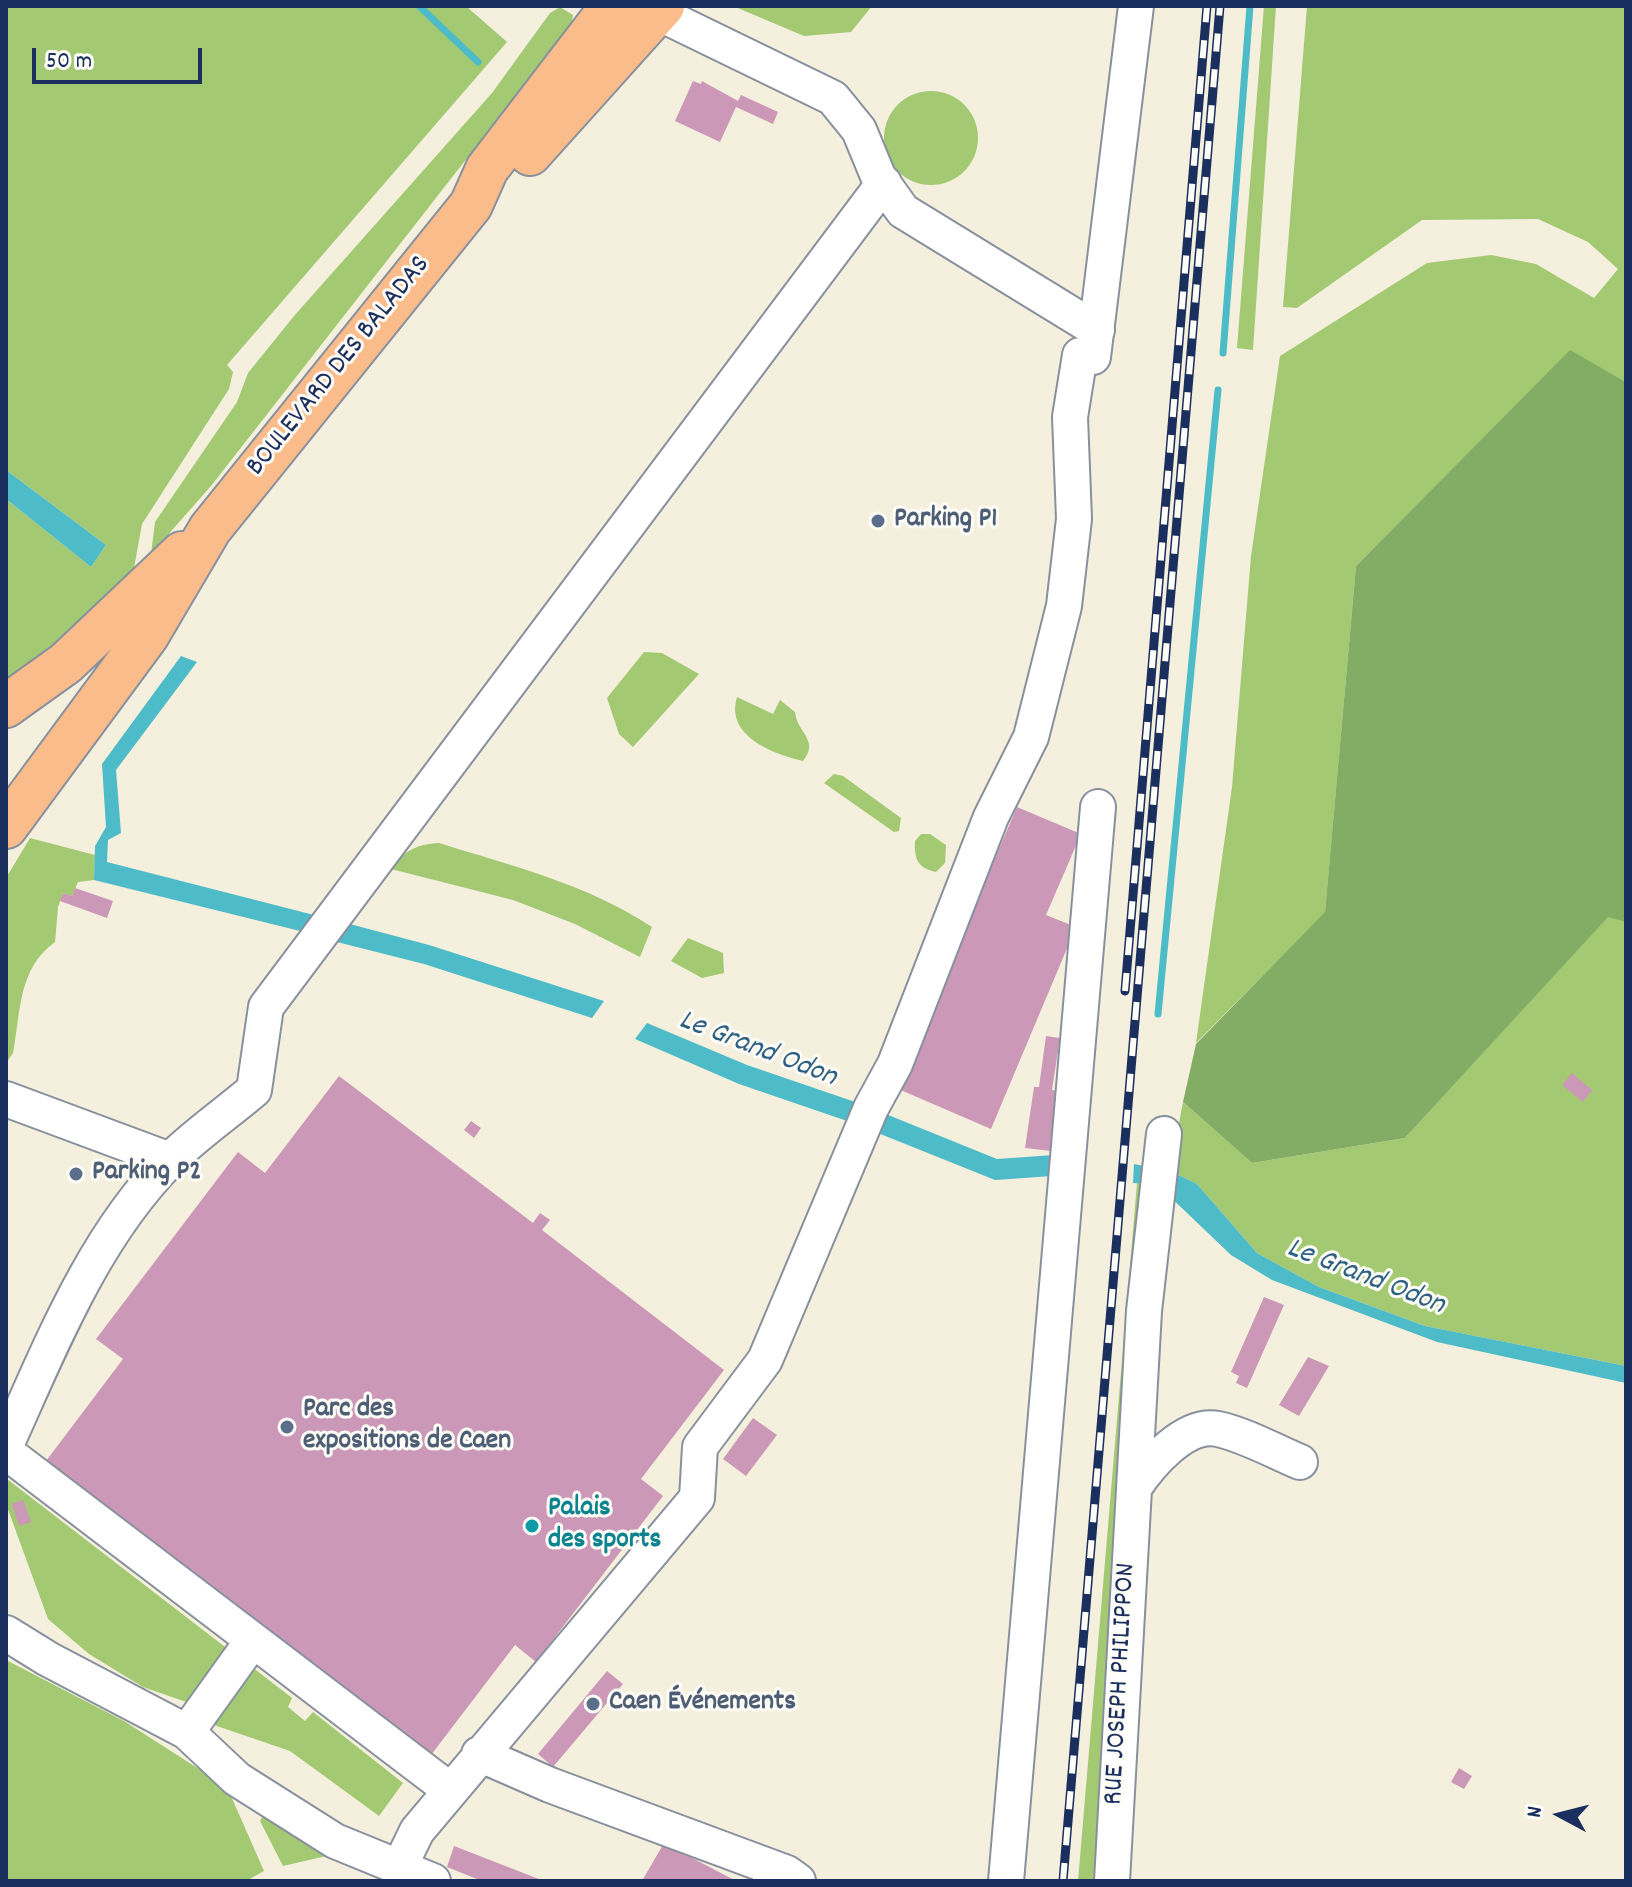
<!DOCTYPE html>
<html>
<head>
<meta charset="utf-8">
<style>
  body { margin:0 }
  #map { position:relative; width:1632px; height:1887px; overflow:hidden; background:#f4f0dd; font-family:Dekko,sans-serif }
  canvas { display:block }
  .frame { position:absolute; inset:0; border:8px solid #1b2f5e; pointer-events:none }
  .north { position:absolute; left:1520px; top:1775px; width:80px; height:80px; -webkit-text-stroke:6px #fdfcf7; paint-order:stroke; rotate:277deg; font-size:22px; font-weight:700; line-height:32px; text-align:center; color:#1b2f5e }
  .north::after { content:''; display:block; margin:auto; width:28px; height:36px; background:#1b2f5e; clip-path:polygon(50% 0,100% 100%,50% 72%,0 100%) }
  .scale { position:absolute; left:32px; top:48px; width:170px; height:36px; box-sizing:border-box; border:4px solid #1b2f5e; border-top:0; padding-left:10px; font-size:24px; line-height:28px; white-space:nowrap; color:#1b2f5e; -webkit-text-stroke:6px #fdfcf7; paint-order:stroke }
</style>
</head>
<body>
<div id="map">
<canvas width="1632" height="1887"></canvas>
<div class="frame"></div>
<div class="north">N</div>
<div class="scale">50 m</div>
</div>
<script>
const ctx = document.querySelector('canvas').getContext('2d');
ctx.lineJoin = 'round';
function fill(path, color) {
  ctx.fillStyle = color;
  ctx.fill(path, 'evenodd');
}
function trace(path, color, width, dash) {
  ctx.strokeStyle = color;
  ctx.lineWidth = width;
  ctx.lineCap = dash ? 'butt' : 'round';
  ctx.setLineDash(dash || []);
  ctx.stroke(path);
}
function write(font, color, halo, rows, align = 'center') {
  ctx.font = font + ' Dekko,sans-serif';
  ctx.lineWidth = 6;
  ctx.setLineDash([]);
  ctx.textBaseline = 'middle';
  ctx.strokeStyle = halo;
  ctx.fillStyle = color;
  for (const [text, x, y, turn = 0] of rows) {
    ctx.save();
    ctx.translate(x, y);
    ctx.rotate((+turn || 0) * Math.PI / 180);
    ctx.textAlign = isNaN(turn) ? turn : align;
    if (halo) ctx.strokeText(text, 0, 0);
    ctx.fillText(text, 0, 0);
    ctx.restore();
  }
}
const green = new Path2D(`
  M 6,6 L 466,6 L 507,42 L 227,365 L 233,372 L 229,389 L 142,524 L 134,568 L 129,578 L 78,628 L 6,685 L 6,499 L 91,567 L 106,545 L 6,470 Z
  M 733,6 L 872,6 L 851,32 L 804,36 Z
  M 1264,6 L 1276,6 L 1253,350 L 1237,348 Z
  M 1307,6 L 1626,6 L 1626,382 L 1570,351 L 1356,566 L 1325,913 L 1196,1043 L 1232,787 L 1251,556 L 1280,356 L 1427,263 L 1491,255 L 1536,264 L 1594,298 L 1618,269 L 1588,242 L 1538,219 L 1422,220 L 1297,308 L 1283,307 Z
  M 560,7 L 573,15 L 571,25 L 211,486 L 151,554 L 155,522 L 237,402 L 248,373 L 294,316 L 492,93 L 550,13 Z
  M884 138a47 47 0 1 1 94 0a47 47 0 1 1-94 0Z
  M 644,652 L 662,653 L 699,674 L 633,747 L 619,734 L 607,698 Z
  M 737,697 L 773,714 L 780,700 L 795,712 C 797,733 820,740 803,761 C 773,754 725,736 737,697 Z
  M 834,774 L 843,776 L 901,818 L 899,831 L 894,832 L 824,783 Z
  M 921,834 L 930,834 L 946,845 L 945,863 L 936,872 C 918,868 914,860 915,841 Z
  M 30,838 L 95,855 L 94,880 L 78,882 L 72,896 L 63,893 L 58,907 L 55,942 C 18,969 21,1010 13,1053 L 6,1063 L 6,878 Z
  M 439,843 C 512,866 587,884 652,927 L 640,957 L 575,924 L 513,900 L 391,869 C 403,851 417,844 439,843 Z
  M 1608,916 L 1626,922 L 1626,1366 L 1425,1326 L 1319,1287 L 1257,1253 L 1197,1184 L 1170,1171 L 1183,1102 L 1252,1163 L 1405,1138 Z
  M 688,938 L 723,953 L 724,973 L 702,978 L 671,961 Z
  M 1137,1183 L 1151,1184 L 1104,1881 L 1078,1881 Z
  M 7,1479 L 229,1650 L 195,1705 L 143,1687 L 89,1654 L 48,1619 L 6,1504 Z
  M 6,1660 L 124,1721 L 227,1787 L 264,1871 L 246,1881 L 6,1881 Z
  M 252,1667 L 292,1698 L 288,1707 L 305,1721 L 313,1712 L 403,1783 L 379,1816 L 290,1751 L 211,1724 Z
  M 264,1814 L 335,1854 L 283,1866 L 260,1821 Z`);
const forest = new Path2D(`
  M 1570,350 L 1626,382 L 1626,922 L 1608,917 L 1405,1138 L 1252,1163 L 1183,1102 L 1196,1044 L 1325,912 L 1356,566 Z`);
const water = new Path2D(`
  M 6,470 L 106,545 L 91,567 L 6,499 Z
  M 181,656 L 197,662 L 116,770 L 121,833 L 108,840 L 107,862 L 314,915 L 300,931 L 94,880 L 95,846 L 106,827 L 102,764 Z
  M 346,923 L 429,945 L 604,1001 L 592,1018 L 424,964 L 333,941 Z
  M 647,1023 L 747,1065 L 861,1104 L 997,1159 L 1054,1155 L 1052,1176 L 995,1180 L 853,1123 L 739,1084 L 635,1039 Z
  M 1134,1164 L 1170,1171 L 1197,1184 L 1257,1253 L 1319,1287 L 1425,1326 L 1626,1366 L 1626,1383 L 1437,1342 L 1272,1280 L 1231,1255 L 1163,1190 L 1151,1184 L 1133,1183 Z`);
const stream = new Path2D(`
  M 419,6 L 478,62
  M 1223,353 L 1250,6
  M 1158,1014 L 1218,390`);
const building = new Path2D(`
  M 693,81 L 701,84 L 702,81 L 738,101 L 741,95 L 778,112 L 773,124 L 736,107 L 720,142 L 675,121 Z
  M 1017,807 L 1081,834 L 1046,915 L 1076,927 L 991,1129 L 896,1088 Z
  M 75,888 L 113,901 L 107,918 L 60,901 L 63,893 L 72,896 Z
  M 1046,1036 L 1060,1038 L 1052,1090 L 1059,1091 L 1051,1151 L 1025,1148 L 1034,1087 L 1039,1087 Z
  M 1572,1073 L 1592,1090 L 1583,1102 L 1562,1085 Z
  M 339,1076 L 533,1223 L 540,1213 L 550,1220 L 542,1230 L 724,1370 L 641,1479 L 663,1496 L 536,1662 L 515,1645 L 431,1755 L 46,1461 L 123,1359 L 96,1339 L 238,1152 L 265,1173 Z
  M 471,1121 L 481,1128 L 474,1138 L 464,1130 Z
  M 1264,1297 L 1284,1305 L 1247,1388 L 1236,1383 L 1239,1376 L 1231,1372 Z
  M 1308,1357 L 1329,1366 L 1299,1416 L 1279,1405 Z
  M 753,1418 L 777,1435 L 746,1476 L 723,1459 Z
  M 23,1500 L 31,1522 L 19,1526 L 12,1504 Z
  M 607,1671 L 623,1684 L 553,1767 L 538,1754 Z
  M 1459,1768 L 1472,1776 L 1464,1789 L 1451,1782 Z
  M 664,1843 L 736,1881 L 642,1881 Z
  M 454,1846 L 544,1881 L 482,1881 L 447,1867 Z`);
const minor = new Path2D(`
  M 658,13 L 833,98 L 859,130 L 878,176 L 903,211 L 1097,330
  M 6,1099 L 170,1160
  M 6,1445 C 51,1346 92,1239 170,1160 C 195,1135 227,1113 254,1090 L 266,1007 L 884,183
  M 6,1452 L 450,1790
  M 1134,1488 C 1149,1465 1185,1422 1218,1429 C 1245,1435 1274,1451 1300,1462
  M 6,1633 L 48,1659 L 187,1732 L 237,1779 L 335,1841 L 433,1881
  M 187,1732 L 253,1640
  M 479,1754 L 550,1785 L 787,1873 L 798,1881
  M 399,1868 L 417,1831 L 697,1498 L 700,1447 L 765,1360 L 871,1108 L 895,1064 L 991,817 L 1031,737 L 1064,606 L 1074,519 L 1070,417 L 1080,355 L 1093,357 L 1136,6
  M 1006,1881 L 1098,807
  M 1112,1881 L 1144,1311 L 1164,1134`);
const major = new Path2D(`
  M 530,154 L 663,6
  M 6,706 L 66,663 L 182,553
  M 6,827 L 147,636 L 210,529 L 471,205 L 487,169 L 612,6`);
const rail = new Path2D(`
  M 1125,991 L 1207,6
  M 1063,1881 L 1220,6`);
const markers = [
  [878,521,8,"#5c6f8a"],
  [76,1174,8,"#5c6f8a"],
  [287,1427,8,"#5c6f8a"],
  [532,1526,8,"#0f9aa8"],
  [593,1704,8,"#5c6f8a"]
];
const streetNames = [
  ["BOULEVARD DES BALADAS",340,367,-51],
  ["RUE JOSEPH PHILIPPON",1122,1684,-87]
];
const serviceNames = [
  ["Parking P1",894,521],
  ["Parking P2",92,1174],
  ["Parc des",303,1411],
  ["expositions de Caen",303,1443],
  ["Caen Événements",609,1704]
];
const cultureNames = [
  ["Palais",548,1510],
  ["des sports",548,1542]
];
const waterNames = [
  ["Le Grand Odon",757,1051,21],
  ["Le Grand Odon",1365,1279,21]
];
fill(green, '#a4c973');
fill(forest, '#83ad65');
fill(water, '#4ebbc8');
trace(stream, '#4ebbc8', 7);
fill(building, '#cc98b7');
trace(minor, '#88909e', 38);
trace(major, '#88909e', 46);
trace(minor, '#fff', 34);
trace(major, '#fabc8b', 42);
trace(rail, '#1b2f5e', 9);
trace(rail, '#fdfcf7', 6, [18]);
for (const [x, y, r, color] of markers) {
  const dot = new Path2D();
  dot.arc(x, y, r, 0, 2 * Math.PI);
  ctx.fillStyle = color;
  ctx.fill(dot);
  trace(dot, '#fdfcf7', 3);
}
write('28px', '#1b2f5e', '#fdfcf7', streetNames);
write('bold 28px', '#4e5e75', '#fdfcf7', serviceNames, 'left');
write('bold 28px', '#0d838f', '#fdfcf7', cultureNames, 'left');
write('italic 30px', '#2d6083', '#fdfcf7', waterNames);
</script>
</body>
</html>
